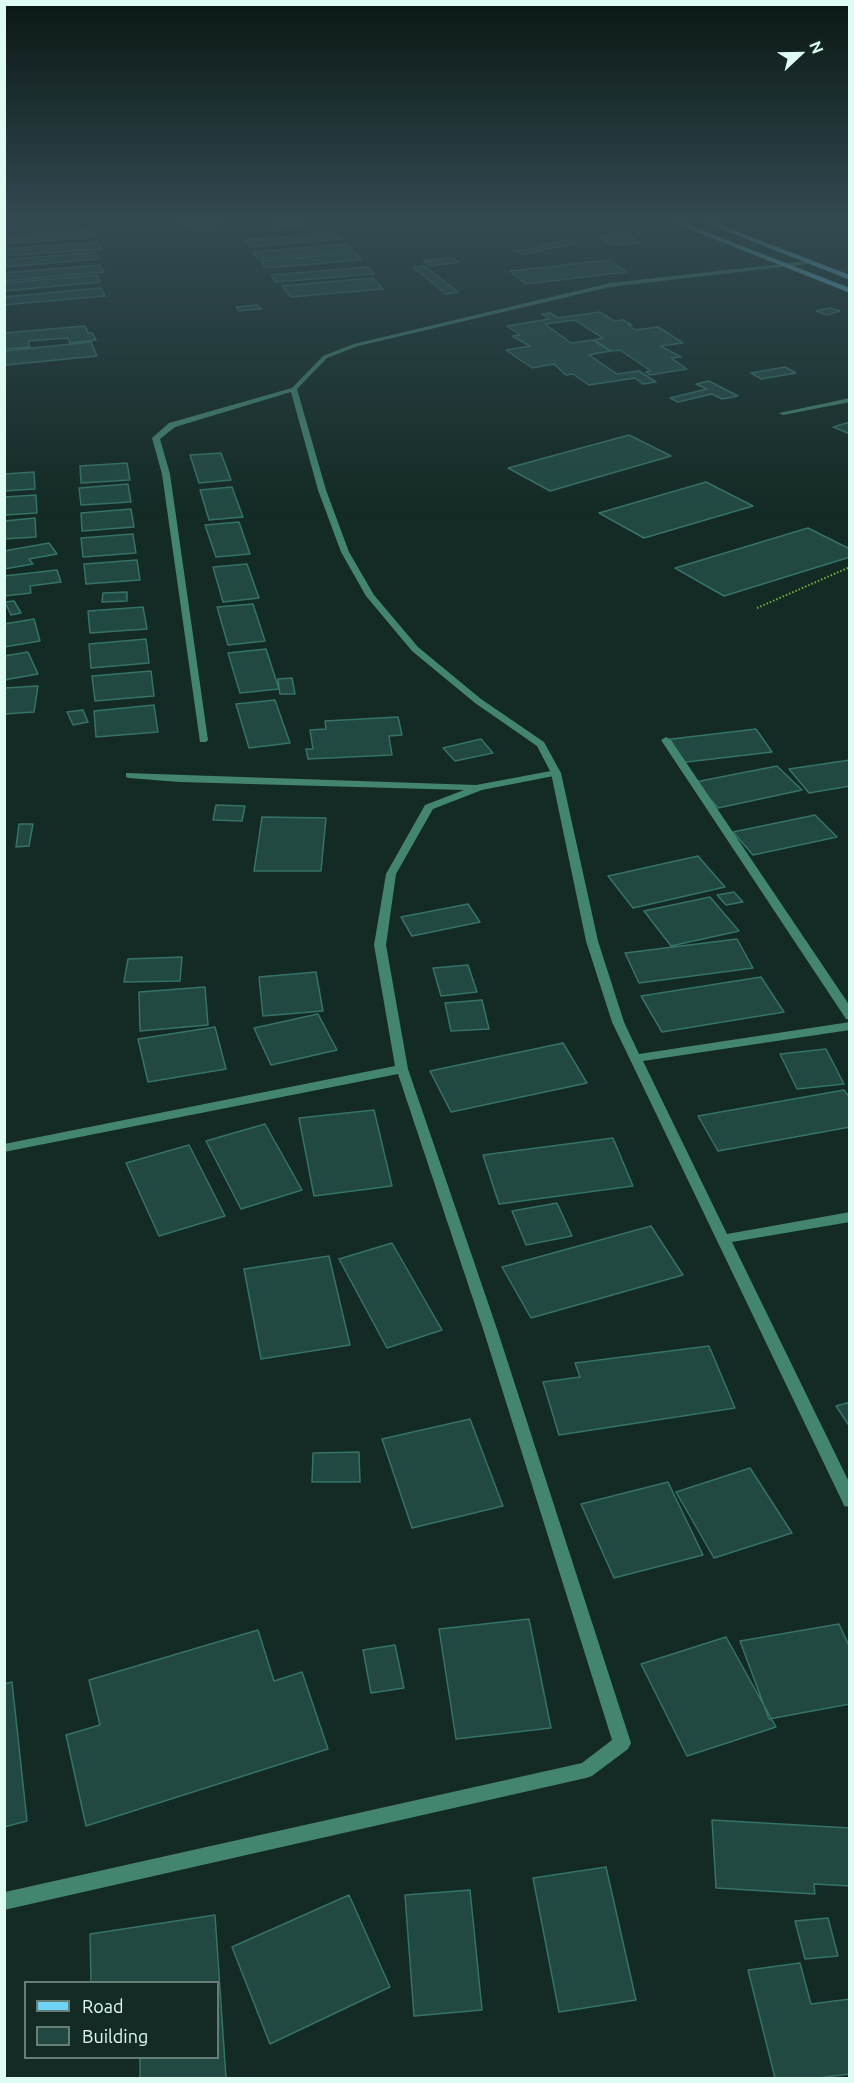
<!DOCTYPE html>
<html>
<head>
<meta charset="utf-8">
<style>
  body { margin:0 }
  #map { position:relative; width:854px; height:2083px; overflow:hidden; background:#132a25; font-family:Ubuntu,sans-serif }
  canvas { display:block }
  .frame { position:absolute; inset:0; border:6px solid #dffcf4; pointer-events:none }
  .legend { position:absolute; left:24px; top:1981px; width:195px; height:78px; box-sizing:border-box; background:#132a25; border:2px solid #657e78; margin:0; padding:8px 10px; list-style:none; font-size:18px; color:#dffcf4 }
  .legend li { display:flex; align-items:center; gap:12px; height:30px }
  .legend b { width:30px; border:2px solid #657e78 }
  .north { position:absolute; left:770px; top:24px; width:60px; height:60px; -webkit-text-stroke:4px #132a25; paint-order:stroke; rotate:68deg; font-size:16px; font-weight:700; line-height:24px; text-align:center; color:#dffcf4 }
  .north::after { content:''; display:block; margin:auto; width:21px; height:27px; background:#dffcf4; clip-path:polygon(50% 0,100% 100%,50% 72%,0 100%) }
</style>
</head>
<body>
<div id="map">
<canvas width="854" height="2083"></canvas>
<div class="frame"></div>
<ul class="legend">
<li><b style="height:8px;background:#6fd2f3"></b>Road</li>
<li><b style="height:16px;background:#214942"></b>Building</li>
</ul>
<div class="north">N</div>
</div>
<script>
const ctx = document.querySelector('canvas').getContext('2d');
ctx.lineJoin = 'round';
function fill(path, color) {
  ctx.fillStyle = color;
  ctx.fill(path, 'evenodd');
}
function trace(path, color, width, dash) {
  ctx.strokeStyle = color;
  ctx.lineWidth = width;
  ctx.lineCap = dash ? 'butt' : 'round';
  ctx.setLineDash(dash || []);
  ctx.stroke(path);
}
const building = new Path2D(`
  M 181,223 L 217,223 L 220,226 L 208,227 L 211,231 L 197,232 L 194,228 L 186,229 Z
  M 273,223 L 300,223 L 303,227 L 277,229 Z
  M 93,230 L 96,237 L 4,244 L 4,237 Z
  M 337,233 L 342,239 L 249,247 L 244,240 Z
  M 625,233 L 640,243 L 613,246 L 598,236 Z
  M 570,240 L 577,244 L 546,249 L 538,245 Z
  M 97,242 L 101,249 L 4,256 L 4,249 Z
  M 347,244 L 353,251 L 258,259 L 253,252 Z
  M 537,248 L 543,251 L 522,254 L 516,251 Z
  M 96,252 L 99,259 L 4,267 L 4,260 Z
  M 356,253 L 362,260 L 266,268 L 261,261 Z
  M 452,257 L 459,262 L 430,266 L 423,261 Z
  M 609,260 L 626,272 L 526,284 L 510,271 Z
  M 100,265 L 104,272 L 4,281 L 4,273 Z
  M 425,266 L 458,292 L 446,294 L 413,267 Z
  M 368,267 L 374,274 L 276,282 L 271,275 Z
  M 97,275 L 100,282 L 4,291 L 4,283 Z
  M 373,278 L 383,289 L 291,297 L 282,286 Z
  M 101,288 L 105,296 L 4,305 L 4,297 Z
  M 257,305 L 261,309 L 239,311 L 236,307 Z
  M 830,308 L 840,311 L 827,315 L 816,311 Z
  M 600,312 L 614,321 L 623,320 L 632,325 L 628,325 L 635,330 L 658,327 L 683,343 L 660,346 L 681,357 L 671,358 L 687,369 L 650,375 L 646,372 L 651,371 L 620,350 L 611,351 L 594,340 L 603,338 L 575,320 L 545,324 L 571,343 L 593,340 L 610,351 L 589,355 L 617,374 L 639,371 L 656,382 L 643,384 L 635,378 L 589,385 L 573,374 L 566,375 L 554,364 L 532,368 L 506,350 L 530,346 L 512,336 L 520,335 L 507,326 L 549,319 L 542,314 L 550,313 L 558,318 Z
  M 85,326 L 88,333 L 92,333 L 96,340 L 70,343 L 68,338 L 28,341 L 30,347 L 4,349 L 4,333 Z
  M 91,342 L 97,356 L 6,365 L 4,360 L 4,351 Z
  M 785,367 L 796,373 L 761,379 L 751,373 Z
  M 709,381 L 738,396 L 722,399 L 712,394 L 678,402 L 670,398 L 707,389 L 696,384 Z
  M 850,422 L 850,434 L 833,427 Z
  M 629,435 L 671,456 L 550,491 L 508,468 Z
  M 221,453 L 231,480 L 199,483 L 190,455 Z
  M 127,463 L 130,480 L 81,483 L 80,466 Z
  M 34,472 L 35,489 L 4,491 L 4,474 Z
  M 706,482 L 753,506 L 644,538 L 599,513 Z
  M 128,484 L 131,502 L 81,505 L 79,488 Z
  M 232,487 L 243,517 L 209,520 L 200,490 Z
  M 36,495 L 37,513 L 4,515 L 4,497 Z
  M 131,509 L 134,527 L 82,531 L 81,513 Z
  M 35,518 L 36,537 L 4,539 L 4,521 Z
  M 239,522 L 250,554 L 216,557 L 205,525 Z
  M 808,528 L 850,549 L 850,557 L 724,596 L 675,568 Z
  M 133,534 L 136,553 L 83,557 L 81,538 Z
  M 49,543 L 57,554 L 29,559 L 33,564 L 4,569 L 4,551 Z
  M 137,560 L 140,580 L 86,584 L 84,564 Z
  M 247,564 L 259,598 L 223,602 L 213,567 Z
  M 57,570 L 61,582 L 30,586 L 31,593 L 4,596 L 4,576 Z
  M 127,592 L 127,601 L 102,602 L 103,593 Z
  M 14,601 L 21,613 L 11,615 L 5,602 Z
  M 253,604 L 265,641 L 228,645 L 217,607 Z
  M 143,607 L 147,629 L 90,633 L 88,611 Z
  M 34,619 L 40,641 L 4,647 L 4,624 Z
  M 146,639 L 149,663 L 91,668 L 89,644 Z
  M 266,649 L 279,689 L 240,693 L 228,653 Z
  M 28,652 L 38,674 L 4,680 L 4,656 Z
  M 151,671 L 154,696 L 95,701 L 92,676 Z
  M 292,678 L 295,694 L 280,694 L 278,679 Z
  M 38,686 L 34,712 L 4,714 L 4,688 Z
  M 275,700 L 290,743 L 249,748 L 236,704 Z
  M 154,705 L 158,732 L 96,737 L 94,711 Z
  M 83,710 L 88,722 L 73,725 L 67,712 Z
  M 398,717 L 402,735 L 389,736 L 392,755 L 308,759 L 306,749 L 313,749 L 310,730 L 326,729 L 325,721 Z
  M 756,729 L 772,752 L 678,763 L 663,740 Z
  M 481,739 L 493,753 L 455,761 L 443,748 Z
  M 850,760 L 850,786 L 809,793 L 789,769 Z
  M 777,766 L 802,790 L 718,808 L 695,782 Z
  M 216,805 L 245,806 L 242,821 L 213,820 Z
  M 815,815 L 837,837 L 753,855 L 733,832 Z
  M 262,817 L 326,818 L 321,871 L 254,871 Z
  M 19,824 L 33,824 L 29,846 L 16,847 Z
  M 698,856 L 725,887 L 633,908 L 608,876 Z
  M 734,892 L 743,902 L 726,905 L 717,895 Z
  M 710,897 L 739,931 L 671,946 L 644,911 Z
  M 468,904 L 480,922 L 412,936 L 401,917 Z
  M 737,939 L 753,968 L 639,983 L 625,953 Z
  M 182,957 L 180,981 L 124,982 L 128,959 Z
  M 468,965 L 477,992 L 441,996 L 433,968 Z
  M 316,972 L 323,1011 L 263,1016 L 259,977 Z
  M 761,977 L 784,1012 L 662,1032 L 641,996 Z
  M 205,987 L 208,1025 L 140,1031 L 139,992 Z
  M 482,1000 L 489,1029 L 451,1031 L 445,1003 Z
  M 318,1014 L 337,1050 L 271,1065 L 254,1028 Z
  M 215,1027 L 226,1069 L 148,1082 L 138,1039 Z
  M 563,1043 L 587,1083 L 451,1112 L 430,1071 Z
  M 826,1049 L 844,1084 L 797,1089 L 780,1054 Z
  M 844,1090 L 850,1098 L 850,1127 L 718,1151 L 698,1116 Z
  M 374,1110 L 392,1186 L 314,1196 L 299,1118 Z
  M 265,1124 L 302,1190 L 241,1209 L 206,1141 Z
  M 613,1138 L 633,1186 L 499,1204 L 483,1155 Z
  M 189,1145 L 225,1216 L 159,1236 L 126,1163 Z
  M 557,1203 L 572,1236 L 526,1245 L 512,1211 Z
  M 651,1226 L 683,1275 L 531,1318 L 502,1267 Z
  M 392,1243 L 442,1330 L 387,1348 L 339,1259 Z
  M 329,1256 L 350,1345 L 261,1359 L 244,1269 Z
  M 709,1346 L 735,1408 L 559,1435 L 543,1382 L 580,1377 L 575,1363 Z
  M 850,1402 L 850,1427 L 836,1406 Z
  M 470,1419 L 503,1506 L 412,1528 L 382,1439 Z
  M 359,1452 L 360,1482 L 312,1482 L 313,1453 Z
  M 750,1468 L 792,1533 L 714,1558 L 676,1492 Z
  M 668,1482 L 703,1555 L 614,1578 L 581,1504 Z
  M 529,1619 L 551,1728 L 456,1739 L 439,1629 Z
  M 839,1624 L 850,1648 L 850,1704 L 769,1719 L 740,1641 Z
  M 258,1630 L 274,1681 L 302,1672 L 328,1749 L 86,1826 L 66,1735 L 100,1725 L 89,1680 Z
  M 726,1637 L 776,1727 L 687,1756 L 641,1664 Z
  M 395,1645 L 404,1688 L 371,1693 L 363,1650 Z
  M 12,1682 L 27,1821 L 4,1827 L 4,1684 Z
  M 712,1820 L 850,1828 L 850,1886 L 814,1884 L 815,1894 L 716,1888 Z
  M 606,1867 L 636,2000 L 559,2012 L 533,1878 Z
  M 470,1890 L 482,2010 L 414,2016 L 405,1895 Z
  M 349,1895 L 390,1987 L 270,2044 L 232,1947 Z
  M 215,1915 L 226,2078 L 140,2078 L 140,2058 L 218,2058 L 218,1982 L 91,1982 L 90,1934 Z
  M 828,1918 L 838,1956 L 805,1959 L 795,1921 Z
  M 800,1963 L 811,2004 L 850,1999 L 850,2074 L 818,2078 L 775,2078 L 748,1970 Z`);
const path = new Path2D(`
  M 757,608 L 850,567`);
const service = new Path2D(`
  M 850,398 L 850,402 L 783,415 L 779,413 Z
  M 556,770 L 559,771 L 559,775 L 482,790 L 433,809 L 396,874 L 386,945 L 408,1069 L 498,1332 L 631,1743 L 628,1749 L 592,1776 L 586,1778 L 4,1910 L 5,1892 L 582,1763 L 612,1740 L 484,1332 L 398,1074 L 4,1152 L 4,1144 L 395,1066 L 374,945 L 386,874 L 425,805 L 464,790 L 179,782 L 129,778 L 126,777 L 126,773 L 476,785 Z`);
const minor = new Path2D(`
  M 807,261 L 809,264 L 610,287 L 358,346 L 327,358 L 297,389 L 326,490 L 349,552 L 374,595 L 418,647 L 481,699 L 544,742 L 561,773 L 598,941 L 624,1022 L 639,1054 L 850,1022 L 850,1030 L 643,1061 L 727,1234 L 850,1212 L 850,1222 L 732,1242 L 850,1484 L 850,1507 L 844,1506 L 842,1501 L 612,1022 L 586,941 L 551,773 L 537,746 L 475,703 L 412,651 L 366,596 L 341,552 L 318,490 L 291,392 L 175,427 L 160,439 L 170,474 L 208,740 L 206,742 L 200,742 L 162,474 L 152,438 L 169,423 L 292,388 L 323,356 L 354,344 L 610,283 Z
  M 666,737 L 671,740 L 850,1006 L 850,1020 L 846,1019 L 661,740 Z`);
const primary = new Path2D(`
  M 674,223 L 683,223 L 850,288 L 850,293 Z
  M 706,223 L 715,223 L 850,275 L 850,280 Z`);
fill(building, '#214942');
trace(building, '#357368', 1.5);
trace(path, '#70b33c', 2, [1.5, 2]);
fill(service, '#43856e');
fill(minor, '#43856e');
fill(primary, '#6fd2f3');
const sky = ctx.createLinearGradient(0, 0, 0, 515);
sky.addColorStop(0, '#0a1714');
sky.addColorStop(0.43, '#334a51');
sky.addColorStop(1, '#334a5100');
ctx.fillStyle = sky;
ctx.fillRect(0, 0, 854, 515);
</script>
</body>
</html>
